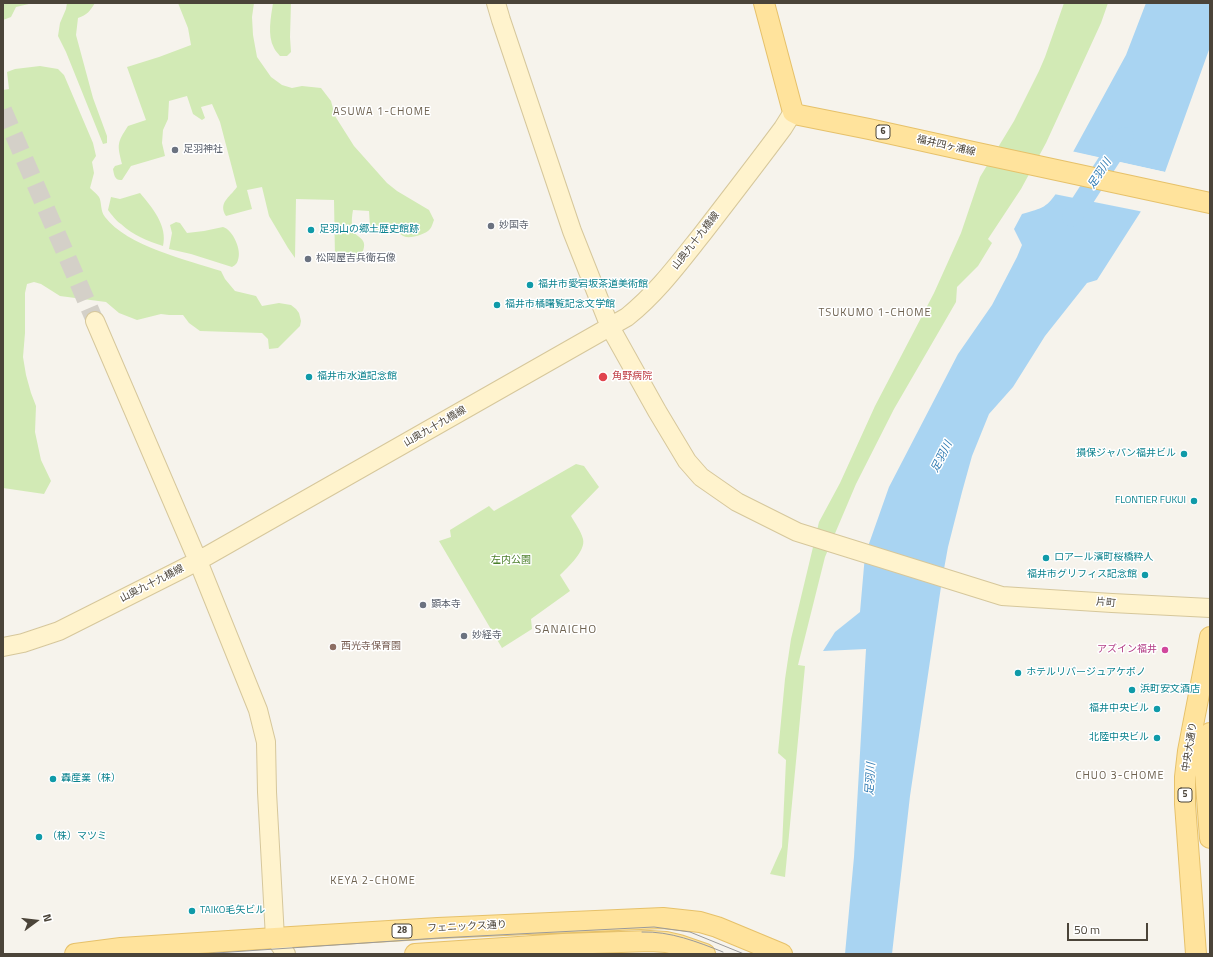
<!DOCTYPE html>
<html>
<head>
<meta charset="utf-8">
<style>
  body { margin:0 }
  #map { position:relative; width:1213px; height:957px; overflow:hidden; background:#f6f3ec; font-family:"Titillium Web",sans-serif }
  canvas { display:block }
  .frame { position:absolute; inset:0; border:4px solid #4b4439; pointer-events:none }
  .north { position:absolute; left:16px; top:901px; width:40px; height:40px; -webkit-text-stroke:3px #fff; paint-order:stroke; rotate:75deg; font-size:11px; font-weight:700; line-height:16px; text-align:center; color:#4b4439 }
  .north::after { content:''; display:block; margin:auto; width:14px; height:18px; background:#4b4439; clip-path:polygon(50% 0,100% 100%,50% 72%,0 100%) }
  .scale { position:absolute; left:1067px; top:923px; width:81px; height:18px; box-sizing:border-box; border:2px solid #4b4439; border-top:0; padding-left:5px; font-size:12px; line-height:14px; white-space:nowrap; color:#4b4439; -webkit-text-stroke:3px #fff; paint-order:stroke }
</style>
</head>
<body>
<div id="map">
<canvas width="1213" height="957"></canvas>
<div class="frame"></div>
<div class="north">N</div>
<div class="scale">50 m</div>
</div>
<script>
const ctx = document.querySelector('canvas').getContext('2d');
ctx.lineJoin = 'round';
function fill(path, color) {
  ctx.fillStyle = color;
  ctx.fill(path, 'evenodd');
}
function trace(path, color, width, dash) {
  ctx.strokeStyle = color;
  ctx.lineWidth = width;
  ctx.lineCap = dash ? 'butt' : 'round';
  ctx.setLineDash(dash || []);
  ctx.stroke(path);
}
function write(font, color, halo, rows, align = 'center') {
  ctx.font = font + ' "Titillium Web","Noto Sans JP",sans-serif';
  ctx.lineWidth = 3;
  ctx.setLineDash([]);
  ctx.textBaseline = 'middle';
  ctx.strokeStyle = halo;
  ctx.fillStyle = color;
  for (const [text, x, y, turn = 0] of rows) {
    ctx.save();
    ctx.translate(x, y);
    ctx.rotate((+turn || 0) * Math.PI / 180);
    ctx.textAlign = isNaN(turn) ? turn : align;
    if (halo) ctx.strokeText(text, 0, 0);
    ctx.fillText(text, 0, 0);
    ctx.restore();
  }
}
const green = new Path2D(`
  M 3,3 L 33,3 L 16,7 L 11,17 L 3,20 Z
  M 67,3 L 95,3 C 90,11 87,15 78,18 L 76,35 L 93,98 L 107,136 L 107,143 L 103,144 L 66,52 L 58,36 L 60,23 L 66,9 Z
  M 178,3 L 254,3 L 252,17 L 253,35 L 257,57 L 271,77 L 282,85 L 292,88 L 302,86 L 321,88 L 331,101 L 335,116 L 354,146 L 387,183 L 397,191 L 429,210 L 434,220 C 433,222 432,227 430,229 C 426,234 413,238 406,237 C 402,236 399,233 396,230 L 375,230 L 370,227 L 369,211 L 353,210 C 352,216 351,224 353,229 C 354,235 361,237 363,241 C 365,244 364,248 363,251 C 360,262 344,259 335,258 L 334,200 L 296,199 L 295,258 L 288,248 L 269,216 L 262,187 L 247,190 L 252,209 L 226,216 C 218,203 229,198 237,187 L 220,122 L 212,104 L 201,107 L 205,118 L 202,120 L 193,114 L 187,96 L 169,101 L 168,119 L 163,130 L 162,143 L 165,156 L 131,166 L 122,180 C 115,181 114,175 113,169 L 115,166 L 122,164 C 117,144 117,143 128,126 L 146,120 L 127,67 L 159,57 L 191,45 L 188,28 Z
  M 273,3 L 291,3 L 290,37 L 291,52 L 287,56 L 280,56 C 278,53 275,51 274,48 C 267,35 271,17 273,3 Z
  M 1064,3 L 1108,3 L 1101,23 L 1046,143 L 1021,189 L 988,239 L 992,243 L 978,266 L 957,287 L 956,302 L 894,409 L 856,484 L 825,557 L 798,665 L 805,666 L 785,877 L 770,874 L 782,847 L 786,760 L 778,753 L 785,679 L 791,639 L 819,522 L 840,483 L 875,406 L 934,293 L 961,233 L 980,177 L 1014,121 L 1039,71 L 1045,57 Z
  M 40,66 L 58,69 L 64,75 L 93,143 L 96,156 L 92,162 L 94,173 L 90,188 C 93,191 97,194 99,197 C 102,202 100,211 105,217 C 127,246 187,260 221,271 L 225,279 L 235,291 L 256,296 L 262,306 L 279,303 L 291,305 L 296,309 L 299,313 L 301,321 L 300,326 L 278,348 L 269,349 L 268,339 L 262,333 L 200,331 L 189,323 L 183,315 L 169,315 L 161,314 L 137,320 L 119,313 L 106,302 L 60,296 L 41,284 L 34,282 L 27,284 L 25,293 L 25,333 L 23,357 L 26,375 L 31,393 L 36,406 L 35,432 L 41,460 L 51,481 L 44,494 L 3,488 L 3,90 L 9,89 L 7,72 L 15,69 Z
  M 140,193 C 152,207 168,226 163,246 C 147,241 133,235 121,224 C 116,221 112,215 108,210 L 111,197 L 120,199 Z
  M 176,222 L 180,223 L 187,233 L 204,231 L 223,227 C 233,230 242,250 238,260 C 237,264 235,265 232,267 L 191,254 L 169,249 L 172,233 L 170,225 Z
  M 576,464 L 584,466 L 599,487 L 571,516 C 575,523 581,531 583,539 C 586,551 568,567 560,575 L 570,591 L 531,619 L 532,629 L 502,648 L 439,541 L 451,537 L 450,530 L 489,506 L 494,511 Z`);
const water = new Path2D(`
  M 1146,3 L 1210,3 L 1210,47 L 1165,172 L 1073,152 L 1126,55 Z
  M 1059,189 L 1145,205 L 1097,280 L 1087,283 L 1045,336 L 1013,387 L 989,414 L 972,456 L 962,492 L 948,547 L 942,580 L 910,796 L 892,954 L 845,954 L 854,857 L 866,649 L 823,651 L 835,632 L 860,612 L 865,555 L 889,487 L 958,354 L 992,305 L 1017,257 L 1022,245 L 1014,229 L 1022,214 C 1043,208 1047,208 1059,189 Z`);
const pier = new Path2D(`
  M 1071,151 L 1165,172 L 1167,172 L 1165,174 L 1073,154 Z
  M 1058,187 L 1145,203 L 1147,205 L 1142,212 L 1139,211 L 1054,194 Z`);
const river = new Path2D(`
  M 1072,217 L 1124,137`);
const secondaryTunnel = new Path2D(`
  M 3,110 L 95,321`);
const secondary = new Path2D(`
  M 496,3 L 501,20 L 572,231 L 610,327 L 657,411 L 687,461 L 701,477 L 737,502 L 797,532 L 1002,596 L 1112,603 L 1210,608
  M 95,321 L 198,561 L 258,710 L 266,742 L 267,792 L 275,938 L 286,954
  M 3,647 L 23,643 L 59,631 L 198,561 L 627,317 C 657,293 679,263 703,233 C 730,198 757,163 783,128 L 793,112`);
const primary = new Path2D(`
  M 764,3 L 793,112 L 799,115 L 869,129 L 973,152 L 1210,203
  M 1210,733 L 1205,771 L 1210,838
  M 75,954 L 121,948 L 275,938 L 438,928 L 663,918 L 700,922 L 717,927 L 782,954
  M 415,954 L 563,944 L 650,941 L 666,942 L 679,945 L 705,954
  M 1196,954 L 1185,804 L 1185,777 L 1188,751 L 1210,637`);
const tram = new Path2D(`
  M 642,932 C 670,931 698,942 723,952
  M 201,954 L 439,938 L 654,927 L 690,932 L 744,954`);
const markers = [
  [175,150,4,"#6b7280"],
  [491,226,4,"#6b7280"],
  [311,230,4,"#0f9aa8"],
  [308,259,4,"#6b7280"],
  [530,285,4,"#0f9aa8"],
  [497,305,4,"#0f9aa8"],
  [309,377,4,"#0f9aa8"],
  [603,377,5,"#e0444e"],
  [1184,454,4,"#0f9aa8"],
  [1194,501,4,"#0f9aa8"],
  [1046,558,4,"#0f9aa8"],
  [1145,575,4,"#0f9aa8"],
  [423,605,4,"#6b7280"],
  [464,636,4,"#6b7280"],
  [333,647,4,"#8d6e63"],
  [1165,650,4,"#d1479c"],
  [1018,673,4,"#0f9aa8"],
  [1132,690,4,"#0f9aa8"],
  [1157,709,4,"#0f9aa8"],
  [1157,738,4,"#0f9aa8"],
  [53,779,4,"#0f9aa8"],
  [39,837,4,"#0f9aa8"],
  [192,911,4,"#0f9aa8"]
];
const shields = [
  [883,132,14],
  [1185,795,14],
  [402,931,20]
];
const shieldNames = [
  ["6",883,132],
  ["5",1185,795],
  ["28",402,931]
];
const streetNames = [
  ["福井四ヶ浦線",946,146,13],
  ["山奥九十九橋線",696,241,-52],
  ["山奥九十九橋線",435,427,-30],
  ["山奥九十九橋線",152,584,-27],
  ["片町",1106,603,4],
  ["中央大通り",1190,747,-81],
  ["フェニックス通り",467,927,-3]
];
const worshipNames = [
  ["足羽神社",183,150],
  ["妙国寺",499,226],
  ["松岡屋吉兵衛石像",316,259],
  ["顕本寺",431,605],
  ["妙経寺",472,636]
];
const cultureNames = [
  ["足羽山の郷土歴史館跡",319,230],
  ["福井市愛宕坂茶道美術館",538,285],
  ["福井市橘曙覧記念文学館",505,305],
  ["福井市水道記念館",317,377],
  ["損保ジャパン福井ビル",1176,454,"right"],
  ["FLONTIER FUKUI",1186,501,"right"],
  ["ロアール濱町桜橋粋人",1054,558],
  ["福井市グリフィス記念館",1137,575,"right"],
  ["ホテルリバージュアケボノ",1026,673],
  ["浜町安文酒店",1140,690],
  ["福井中央ビル",1149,709,"right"],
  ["北陸中央ビル",1149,738,"right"],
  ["轟産業（株）",61,779],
  ["（株）マツミ",47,837],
  ["TAIKO毛矢ビル",200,911]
];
const healthNames = [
  ["角野病院",612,377]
];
const parkNames = [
  ["左内公園",511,561]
];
const educationNames = [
  ["西光寺保育園",341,647]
];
const hotelNames = [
  ["アズイン福井",1157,650]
];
const neighbourhoodNames = [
  ["ASUWA 1-CHOME",382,112],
  ["TSUKUMO 1-CHOME",875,313],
  ["CHUO 3-CHOME",1120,776],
  ["KEYA 2-CHOME",373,881]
];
const waterNames = [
  ["足羽川",1100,174,-57],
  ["足羽川",942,457,-63],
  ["足羽川",871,779,-87]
];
const quarterNames = [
  ["SANAICHO",566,630]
];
fill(green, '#d2eab5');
fill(water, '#a9d4f2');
fill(pier, '#f6f3ec');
trace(river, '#a9d4f2', 20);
trace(secondaryTunnel, '#d4d0c8', 18, [18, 9]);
trace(secondary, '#d6c79b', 20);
trace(primary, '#e6c16a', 22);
trace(secondary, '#fff3cd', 18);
trace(primary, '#ffe39c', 20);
trace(tram, '#9a9a9a', 1);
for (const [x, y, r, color] of markers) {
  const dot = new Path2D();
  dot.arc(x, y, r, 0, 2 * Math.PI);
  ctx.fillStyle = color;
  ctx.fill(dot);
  trace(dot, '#fff', 1.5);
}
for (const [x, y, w] of shields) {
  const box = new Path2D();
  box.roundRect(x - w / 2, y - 7, w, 14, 3);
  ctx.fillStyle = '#fff';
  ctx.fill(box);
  trace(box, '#4b4439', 1);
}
write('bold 9px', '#4b4439', null, shieldNames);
write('10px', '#4b4439', '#fff', streetNames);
write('10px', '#5b616d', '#fff', worshipNames, 'left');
write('10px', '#0d838f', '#fff', cultureNames, 'left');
write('10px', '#be3a42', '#fff', healthNames, 'left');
write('10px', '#4a7f2a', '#fff', parkNames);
write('10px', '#785e54', '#fff', educationNames, 'left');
write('10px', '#b23c85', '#fff', hotelNames, 'right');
ctx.letterSpacing = '1px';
write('11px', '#6e6250', '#fff', neighbourhoodNames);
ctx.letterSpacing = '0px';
write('italic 11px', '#2e7ab2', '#fff', waterNames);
ctx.letterSpacing = '1px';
write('12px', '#6e6250', '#fff', quarterNames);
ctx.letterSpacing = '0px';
</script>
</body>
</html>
